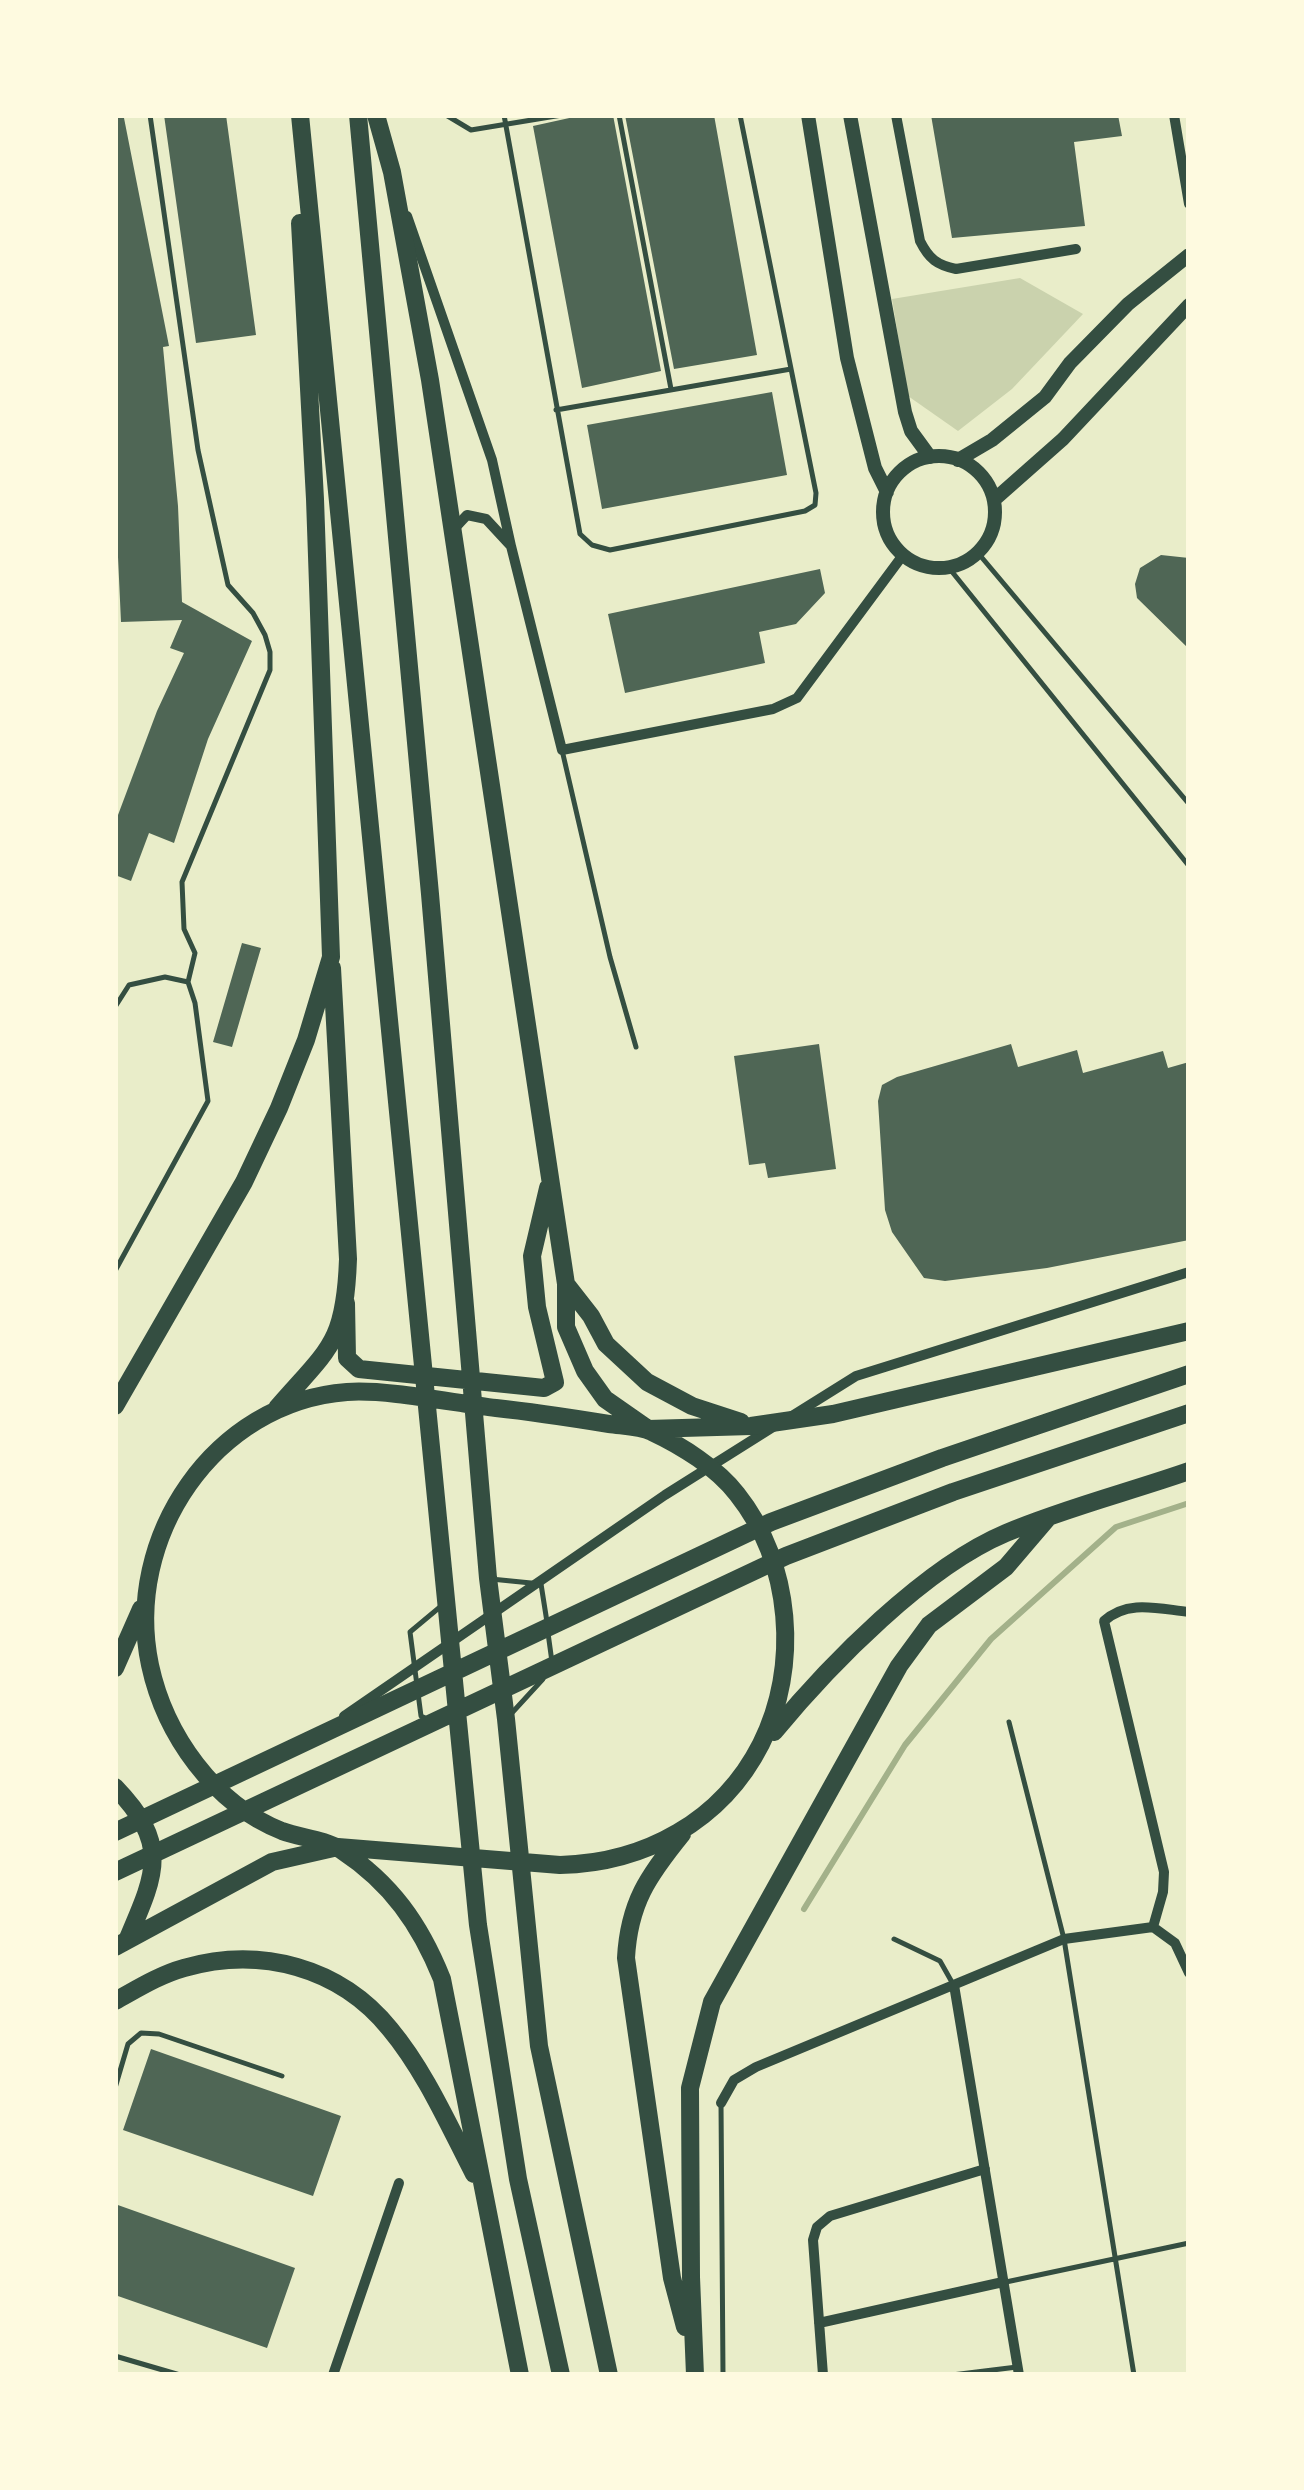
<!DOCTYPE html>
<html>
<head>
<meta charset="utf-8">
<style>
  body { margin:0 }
  #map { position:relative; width:1304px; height:2490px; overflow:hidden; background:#e9edc9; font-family:Poppins,sans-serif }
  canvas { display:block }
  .frame { position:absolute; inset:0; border:118px solid #fefae0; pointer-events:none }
</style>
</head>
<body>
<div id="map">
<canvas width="1304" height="2490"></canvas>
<div class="frame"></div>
</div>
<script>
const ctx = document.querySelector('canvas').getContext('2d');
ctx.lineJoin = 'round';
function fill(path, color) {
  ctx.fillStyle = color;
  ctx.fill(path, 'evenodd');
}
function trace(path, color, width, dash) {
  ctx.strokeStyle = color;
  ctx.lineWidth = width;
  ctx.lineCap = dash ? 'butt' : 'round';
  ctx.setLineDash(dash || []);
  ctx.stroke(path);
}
const green = new Path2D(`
  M 1020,278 L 1083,314 L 1012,389 L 958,431 L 908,396 L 892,299 Z`);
const stream = new Path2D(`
  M 804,1909 L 905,1745 L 991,1639 L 1116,1527 L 1189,1503`);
const building = new Path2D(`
  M 164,115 L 226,115 L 256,335 L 196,343 Z
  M 583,115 L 613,115 L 661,371 L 582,388 L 533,126 Z
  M 625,115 L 714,115 L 757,355 L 674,369 Z
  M 931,115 L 1118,115 L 1122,136 L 1074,142 L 1085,226 L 952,238 Z
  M 115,118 L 124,118 L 169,346 L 163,347 L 178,506 L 182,602 L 252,641 L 208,739 L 174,843 L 149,833 L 131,881 L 115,875 L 115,823 L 157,711 L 184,653 L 170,648 L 182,620 L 121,622 L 115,492 Z
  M 772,392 L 787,475 L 602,509 L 587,425 Z
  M 1161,555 L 1189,558 L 1189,649 L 1137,598 L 1135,584 L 1140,568 Z
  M 820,569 L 825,593 L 796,624 L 759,632 L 765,663 L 625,693 L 608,614 Z
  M 242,943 L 261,948 L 232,1047 L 213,1042 Z
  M 819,1044 L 836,1169 L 768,1178 L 765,1163 L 749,1165 L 734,1056 Z
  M 1011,1044 L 1018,1067 L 1077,1050 L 1083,1073 L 1163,1051 L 1168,1068 L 1189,1062 L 1189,1240 L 1047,1268 L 945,1281 L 924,1278 L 892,1232 L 885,1210 L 878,1101 L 882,1085 L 897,1077 Z
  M 151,2049 L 341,2116 L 313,2196 L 123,2130 Z
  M 115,2204 L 295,2268 L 267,2348 L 115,2295 Z`);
const service = new Path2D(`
  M 150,115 L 198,450 L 228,585 L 253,613 L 265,635 L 270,652 L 270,670 L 182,882 L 184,929 L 195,953 L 188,982
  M 446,115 L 471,130 L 562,115
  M 504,115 L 580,534 L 592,545 L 610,550 L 805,511 L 815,505 L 816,493 L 740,115
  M 619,115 L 671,389
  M 556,410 L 791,369
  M 978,553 L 1189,804
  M 949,568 L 1189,866
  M 562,750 L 610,957 L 636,1047
  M 115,1007 L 129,985 L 165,977 L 188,982 L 195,1003 L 208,1101 L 115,1271
  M 491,1579 L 541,1584 L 547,1622
  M 548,1633 L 552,1662
  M 510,1715 L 543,1679
  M 429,1720 L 421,1716 L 410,1632 L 440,1607
  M 1009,1722 L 1064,1939 L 1134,2375
  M 894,1939 L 940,1961 L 953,1984
  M 115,2088 L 128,2044 L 141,2033 L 159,2034 L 282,2076
  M 721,2103 L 723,2375
  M 1006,2282 L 1189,2243
  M 115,2356 L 180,2375
  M 952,2375 L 1017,2367`);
const minor = new Path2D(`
  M 896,115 L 920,241 C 929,259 937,265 956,269 L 1076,249
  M 1174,115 L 1189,204
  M 407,216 L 492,460 L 511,546 L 486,519 L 467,515 L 453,530
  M 511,546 L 562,750 L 773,709 L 797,698 L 903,555
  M 792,1416 L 856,1376 L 1189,1272
  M 344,1716 L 665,1495 L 773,1427
  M 1153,1927 L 1163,1892 L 1164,1872 L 1104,1621 C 1128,1599 1159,1609 1189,1612
  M 1153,1927 L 1175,1943 L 1189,1973
  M 954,1985 L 1019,2375
  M 721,2103 L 734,2080 L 756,2067 L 1064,1939 L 1153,1927
  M 819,2323 L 1003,2282
  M 333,2375 L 399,2183
  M 823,2375 L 813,2240 L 817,2227 L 830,2216 L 985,2169`);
const tertiary = new Path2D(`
  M 808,115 L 847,358 L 875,468 L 887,492
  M 850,115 L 905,412 L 911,431 L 930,457
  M883 512a56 56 0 1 1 112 0a56 56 0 1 1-112 0Z
  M 958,460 L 992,440 L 1045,397 L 1070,363 L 1128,304 L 1189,255
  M 994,500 L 1063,439 L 1189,305`);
const trunk = new Path2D(`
  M 300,115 L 478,1925 L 518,2179 L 561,2375
  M 358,115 L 430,894 L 488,1578 L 506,1719 L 539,2046 L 609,2375
  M 376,115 L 392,172 L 430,380 L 566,1284 L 566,1327 L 585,1371 L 605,1399 L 648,1429 L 751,1426 L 833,1414 L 1189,1331
  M 566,1284 L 591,1316 L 606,1344 L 647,1382 L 692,1406 L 741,1422
  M 346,1303 L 347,1358 L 359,1369 L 544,1388 L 555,1382 L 537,1307 L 532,1256 L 548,1188
  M 115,1406 L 244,1182 L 279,1108 L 306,1040 L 331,957 L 315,499 L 300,223
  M 277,1408 C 329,1348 345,1344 348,1259 L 332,968
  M 115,1668 L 141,1609
  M 774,1732 C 830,1664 925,1567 1006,1533 C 1065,1508 1129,1492 1189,1471
  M 115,1787 C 170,1844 156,1873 128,1938
  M 115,1832 L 771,1522 L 942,1458 L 1189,1374
  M 682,1834 C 648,1876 629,1903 626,1958 L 672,2278 L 685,2327
  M 115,1872 L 786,1556 L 953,1492 L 1189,1413
  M 115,1947 L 272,1862 L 338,1847 L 560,1865 C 645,1863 722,1821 761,1744 C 800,1667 792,1563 737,1494 C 717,1468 682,1446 652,1432 C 640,1426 623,1426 609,1424 C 572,1418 534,1412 496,1408 C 453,1403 387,1389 347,1392 C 214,1402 123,1538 150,1665 C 165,1735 214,1804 282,1831 C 301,1838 324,1839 341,1850 C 391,1883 420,1924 442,1979 L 520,2375
  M 115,2001 C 137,1989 159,1975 184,1968 C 260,1946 340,1967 390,2029 C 425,2071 449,2126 474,2174
  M 695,2375 L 691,2277 L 690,2088 L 712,2002 L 899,1666 L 929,1625 L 1006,1567 L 1047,1519`);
fill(green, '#cad2ad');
trace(stream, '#a3b18a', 6);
fill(building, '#4f6655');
trace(service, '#344e41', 5);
trace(minor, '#344e41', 10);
trace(tertiary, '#344e41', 14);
trace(trunk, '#344e41', 18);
</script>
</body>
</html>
